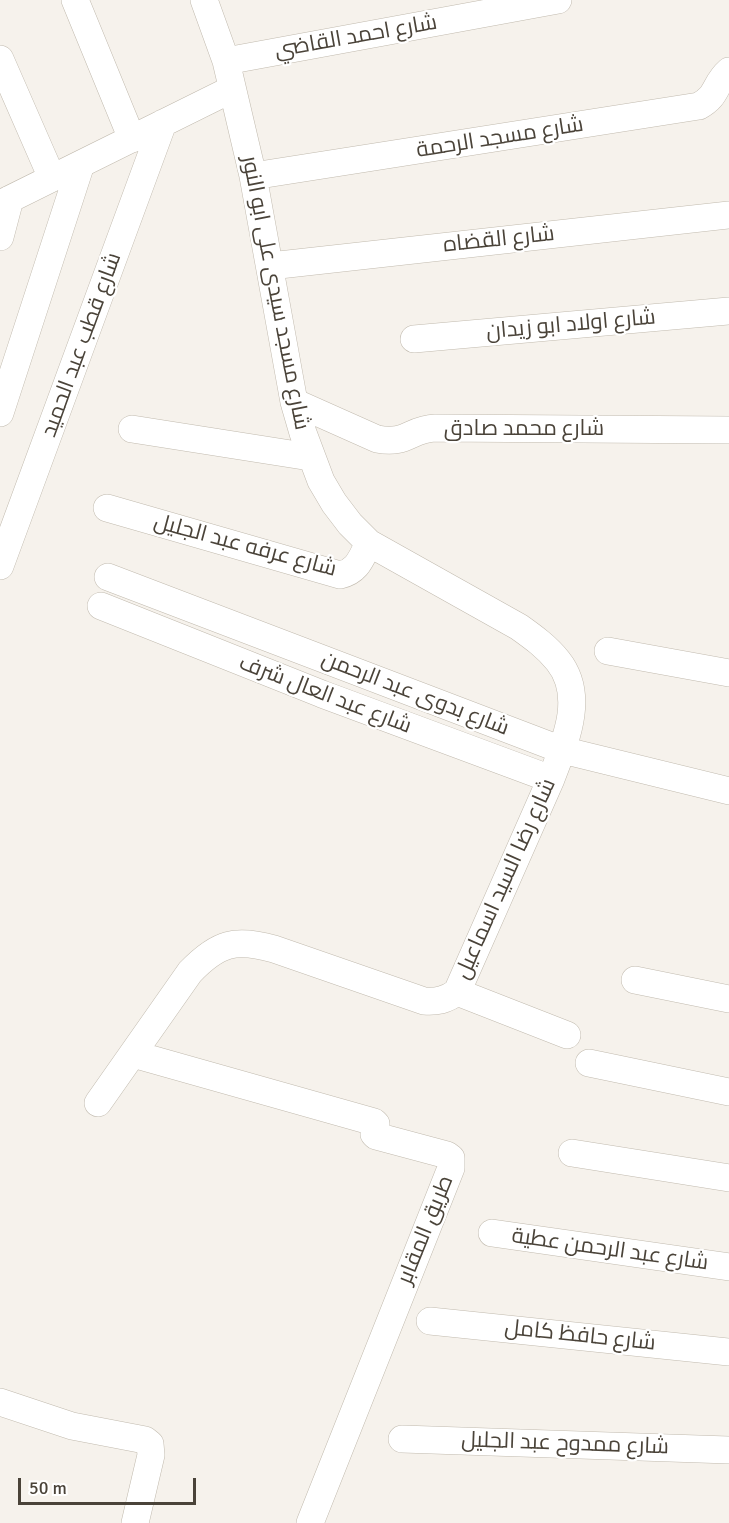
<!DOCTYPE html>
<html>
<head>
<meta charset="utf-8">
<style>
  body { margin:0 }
  #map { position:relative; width:729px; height:1523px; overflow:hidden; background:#f6f2ec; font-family:Signika,sans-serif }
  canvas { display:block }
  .scale { position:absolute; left:18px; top:1478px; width:178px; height:27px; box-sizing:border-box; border:3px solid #4a4339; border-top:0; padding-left:8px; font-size:18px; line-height:21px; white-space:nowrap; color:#4a4339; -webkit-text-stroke:4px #fff; paint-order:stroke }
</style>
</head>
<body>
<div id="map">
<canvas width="729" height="1523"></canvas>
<div class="scale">50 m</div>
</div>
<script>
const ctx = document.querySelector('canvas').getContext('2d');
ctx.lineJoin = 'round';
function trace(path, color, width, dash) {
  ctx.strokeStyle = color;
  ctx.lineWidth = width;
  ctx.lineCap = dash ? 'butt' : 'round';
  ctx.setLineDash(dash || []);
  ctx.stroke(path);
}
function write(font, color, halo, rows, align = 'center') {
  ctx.font = font + ' Signika,Cairo,sans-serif';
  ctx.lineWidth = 4.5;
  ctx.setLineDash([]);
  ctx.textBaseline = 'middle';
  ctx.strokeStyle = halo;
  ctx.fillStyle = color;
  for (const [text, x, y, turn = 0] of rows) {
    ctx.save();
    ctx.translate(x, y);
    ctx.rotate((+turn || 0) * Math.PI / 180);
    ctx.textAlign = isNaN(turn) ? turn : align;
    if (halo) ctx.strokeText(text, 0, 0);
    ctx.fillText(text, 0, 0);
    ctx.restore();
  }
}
const minor = new Path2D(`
  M 75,0 L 132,139
  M 0,59 L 52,178
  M 226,61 L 558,0
  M 253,176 L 699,106 C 718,96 714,84 729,71
  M 0,204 L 232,89
  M 0,237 L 10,199
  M 270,266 L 729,215
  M 414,339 L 729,311
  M 294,402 L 377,439 C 407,445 410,429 435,428 L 729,430
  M 0,413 L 81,164
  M 132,429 L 310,457
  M 107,508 L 340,575 C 358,571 361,558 369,543
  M 0,566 L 163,123
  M 108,577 L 562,750 L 729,791
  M 101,606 L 322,694 L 551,779
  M 608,651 L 729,673
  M 635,980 L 729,999
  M 457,992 L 567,1035
  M 133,1054 L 374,1122 L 376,1124 L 374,1134 L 376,1136 L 447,1155 L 451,1158 L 451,1168 L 310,1523
  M 589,1063 L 729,1092
  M 98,1103 L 190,972 C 218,943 235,938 274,949 L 424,1001 C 437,1002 446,1000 457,992 L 551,779 C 565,742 586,696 558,661 C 547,647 533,637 519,627 L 369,543 L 350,524 L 334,503 L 321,481 L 303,433 L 294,402 L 253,176 L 226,61 L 204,0
  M 572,1153 L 729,1178
  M 492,1233 L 729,1267
  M 430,1321 L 729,1352
  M 0,1402 L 72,1426 L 145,1440 L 150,1444 L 151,1455 L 135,1523
  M 402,1439 L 729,1450`);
const streetNames = [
  ["شارع احمد القاضي",356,37,-10],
  ["شارع مسجد الرحمة",500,138,-9],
  ["شارع القضاه",499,240,-6],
  ["شارع مسجد سيدى على ابو النور",275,293,79],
  ["شارع اولاد ابو زيدان",571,325,-5],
  ["شارع قطب عبد الحميد",82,345,-70],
  ["شارع محمد صادق",524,429],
  ["شارع عرفه عبد الجليل",245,546,15],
  ["شارع بدوى عبد الرحمن",415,694,21],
  ["شارع عبد العال شرف",325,695,21],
  ["شارع رضا السيد اسماعيل",506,879,-66],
  ["طريق المقابر",426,1230,-68],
  ["شارع عبد الرحمن عطية",610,1250,8],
  ["شارع حافظ كامل",580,1336,6],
  ["شارع ممدوح عبد الجليل",565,1444,2]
];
trace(minor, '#c1baae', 28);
trace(minor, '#fff', 27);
write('22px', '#4a4339', '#fff', streetNames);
</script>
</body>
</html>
